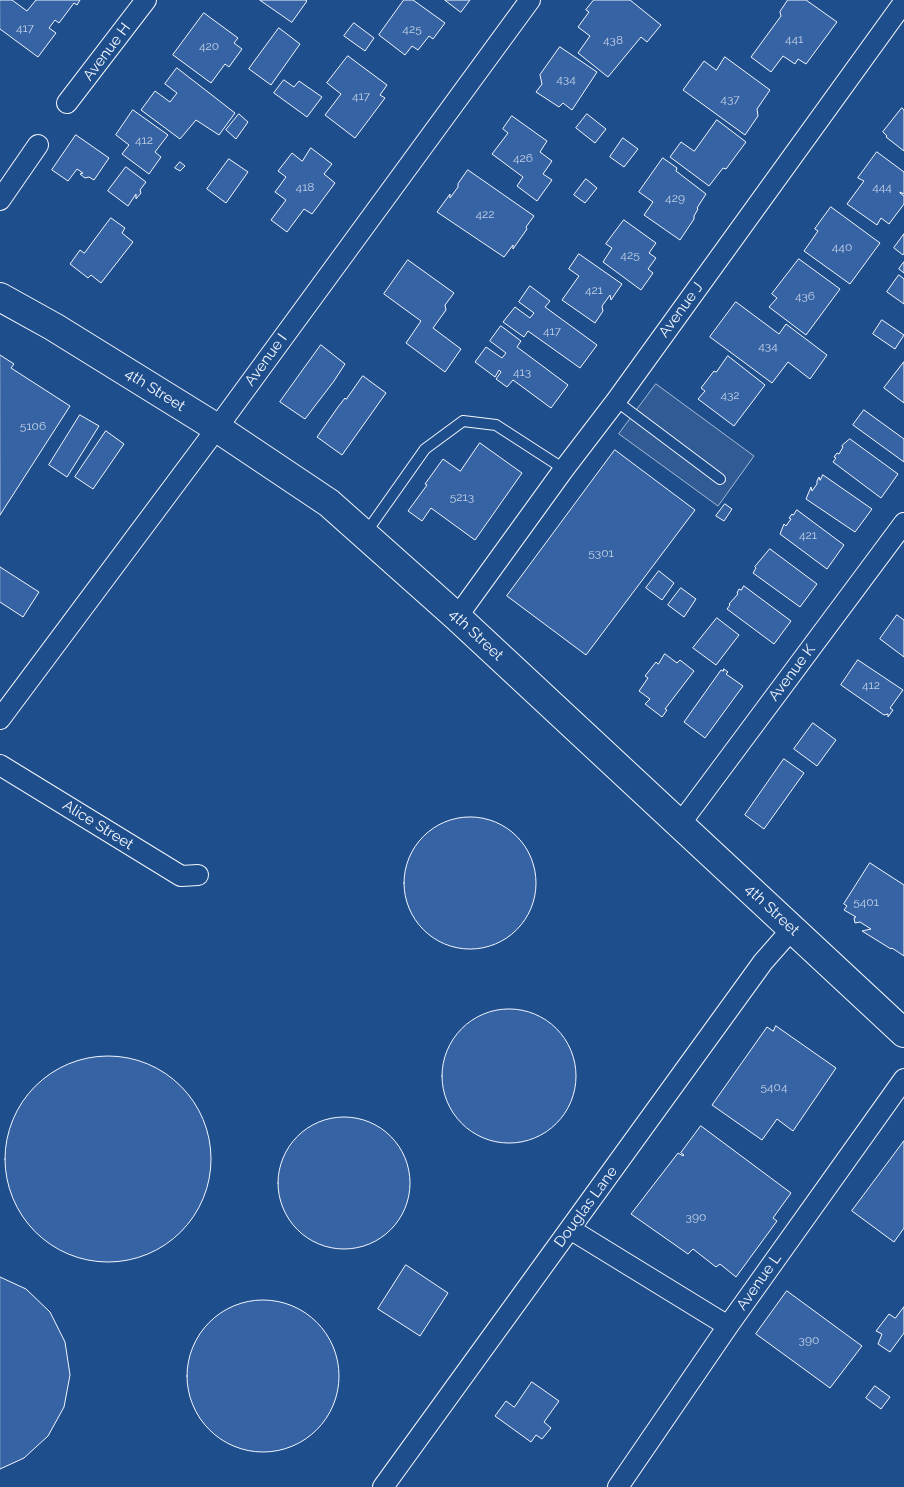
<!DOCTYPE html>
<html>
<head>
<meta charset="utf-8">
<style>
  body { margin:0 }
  canvas { display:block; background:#1f4e8c }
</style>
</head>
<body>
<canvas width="904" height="1487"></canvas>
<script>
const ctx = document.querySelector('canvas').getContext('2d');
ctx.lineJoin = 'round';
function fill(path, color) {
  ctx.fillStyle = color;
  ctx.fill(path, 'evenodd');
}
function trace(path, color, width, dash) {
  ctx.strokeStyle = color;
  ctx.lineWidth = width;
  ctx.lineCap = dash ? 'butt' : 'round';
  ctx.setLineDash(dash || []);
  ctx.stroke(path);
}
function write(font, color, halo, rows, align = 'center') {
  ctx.font = font + ' Raleway,sans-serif';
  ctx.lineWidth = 4;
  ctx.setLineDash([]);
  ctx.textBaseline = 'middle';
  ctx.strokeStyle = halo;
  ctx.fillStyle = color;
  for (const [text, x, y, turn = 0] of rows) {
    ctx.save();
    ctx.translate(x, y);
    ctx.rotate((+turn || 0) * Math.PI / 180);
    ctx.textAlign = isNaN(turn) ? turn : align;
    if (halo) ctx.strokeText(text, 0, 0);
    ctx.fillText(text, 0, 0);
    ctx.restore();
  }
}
const built = new Path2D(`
  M 656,384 L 754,456 L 718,506 L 619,434 Z`);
const building = new Path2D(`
  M 0,0 L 12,0 L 27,11 L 36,0 L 80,0 L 77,5 L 74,3 L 59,23 L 55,20 L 49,28 L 56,33 L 38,57 L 0,29 Z
  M 260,0 L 305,0 L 307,1 L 292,22 Z
  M 404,0 L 413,0 L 445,23 L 433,39 L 429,36 L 418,50 L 412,46 L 405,55 L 379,35 Z
  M 445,0 L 470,0 L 461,12 Z
  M 594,0 L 630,0 L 661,25 L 647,42 L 641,37 L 608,77 L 578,53 L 590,36 L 578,27 L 589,12 L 586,10 Z
  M 788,0 L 806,0 L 837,22 L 806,64 L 798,59 L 795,64 L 783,56 L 771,72 L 751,57 L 781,16 L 780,12 Z
  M 204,13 L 238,38 L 234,43 L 242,49 L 229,67 L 225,64 L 211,83 L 173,55 Z
  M 354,23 L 374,38 L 365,51 L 344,36 Z
  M 279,28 L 300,44 L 271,85 L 249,69 Z
  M 560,47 L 597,72 L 572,110 L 563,103 L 559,107 L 536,92 L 542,84 L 540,75 Z
  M 348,56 L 387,85 L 380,95 L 385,98 L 355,138 L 325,115 L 341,94 L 327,83 Z
  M 725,57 L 770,90 L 757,109 L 758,116 L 745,135 L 683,90 L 704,61 L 716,70 Z
  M 177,68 L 235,113 L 219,135 L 196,120 L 180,139 L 141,110 L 155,91 L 170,102 L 177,93 L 165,84 Z
  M 284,80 L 294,87 L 299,81 L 322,97 L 307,117 L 274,93 Z
  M 902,108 L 904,110 L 904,151 L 886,137 L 887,136 L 883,132 Z
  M 133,110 L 168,135 L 155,152 L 161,157 L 149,174 L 122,154 L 129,145 L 116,135 Z
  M 239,114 L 248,122 L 236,139 L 226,130 Z
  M 587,114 L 606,129 L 595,143 L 576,128 Z
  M 512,116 L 547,141 L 540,152 L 552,161 L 543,174 L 552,180 L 537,201 L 517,186 L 523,177 L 492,154 L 508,133 L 503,129 Z
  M 717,120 L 746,142 L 726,169 L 723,168 L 709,186 L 670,157 L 681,142 L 694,151 Z
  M 76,135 L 109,158 L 94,180 L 89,177 L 85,178 L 80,174 L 83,173 L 77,169 L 68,181 L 52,170 Z
  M 623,138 L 638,149 L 624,167 L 610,157 Z
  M 311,148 L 332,164 L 324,174 L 335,183 L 312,214 L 304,209 L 287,232 L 271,220 L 286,200 L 275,192 L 286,177 L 278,171 L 292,153 L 302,161 Z
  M 877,152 L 904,172 L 904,194 L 900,192 L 900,193 L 904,196 L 904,204 L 889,224 L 881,218 L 877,225 L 847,204 L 864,181 L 858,178 Z
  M 663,158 L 677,168 L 676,171 L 706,194 L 697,208 L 698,209 L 694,216 L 694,219 L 680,240 L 644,215 L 653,202 L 639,192 Z
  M 229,159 L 248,172 L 226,203 L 207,189 Z
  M 180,162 L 185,166 L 180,171 L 175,168 Z
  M 126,167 L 146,182 L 140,190 L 141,193 L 136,199 L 136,194 L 128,206 L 108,191 Z
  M 468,170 L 534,216 L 526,227 L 527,229 L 513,249 L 513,245 L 504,257 L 437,212 L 450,194 L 450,198 L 458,187 L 458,184 Z
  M 586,179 L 597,188 L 585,203 L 574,195 Z
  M 831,207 L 880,243 L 850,284 L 804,251 L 818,231 L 815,229 Z
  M 111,218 L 125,228 L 122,233 L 133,242 L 101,283 L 91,275 L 88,278 L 70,264 L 80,250 L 84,253 Z
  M 624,220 L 656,243 L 649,253 L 656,258 L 648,269 L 653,273 L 641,290 L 603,262 L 612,248 L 606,244 Z
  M 904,234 L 904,253 L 903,255 L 894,248 Z
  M 579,254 L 622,284 L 611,300 L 610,295 L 602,306 L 603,311 L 595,323 L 562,300 L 579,276 L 569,269 Z
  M 799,259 L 840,289 L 806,335 L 769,307 L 777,298 L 772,294 Z
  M 408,260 L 454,293 L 445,305 L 446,310 L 433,328 L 461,349 L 445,372 L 406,343 L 421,321 L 384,294 Z
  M 904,262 L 904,273 L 899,269 Z
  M 899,275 L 904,279 L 904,304 L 887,292 Z
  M 530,286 L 550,301 L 545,307 L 597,345 L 580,368 L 528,331 L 524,337 L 503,322 L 515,307 L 530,318 L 534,313 L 519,302 Z
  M 736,302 L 779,334 L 786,324 L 827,355 L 810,379 L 788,362 L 772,383 L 710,337 Z
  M 882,320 L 904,335 L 895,349 L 873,334 Z
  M 501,326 L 521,341 L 517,347 L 568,385 L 551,408 L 513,380 L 507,387 L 496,379 L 501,372 L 499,370 L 495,377 L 475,362 L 486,347 L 502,358 L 506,353 L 490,341 Z
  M 321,345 L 345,364 L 334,381 L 305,419 L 280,402 Z
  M 0,355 L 14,364 L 11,368 L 70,406 L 0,515 Z
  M 728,356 L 765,385 L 734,426 L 698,399 L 705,391 L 701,388 L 714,371 L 716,372 Z
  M 904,362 L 904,403 L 884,388 Z
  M 363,376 L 386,393 L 342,455 L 317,437 L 338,407 L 345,398 L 346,399 Z
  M 864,410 L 904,439 L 904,462 L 853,425 Z
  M 80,415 L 99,426 L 67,477 L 49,465 Z
  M 106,431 L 124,444 L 93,489 L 75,477 Z
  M 850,439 L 898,474 L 881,498 L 833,462 L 836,458 L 834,457 L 837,453 L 839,454 L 843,447 L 842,446 Z
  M 480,443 L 522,473 L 475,540 L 431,508 L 422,521 L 408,511 L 427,485 L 425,484 L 443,459 L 460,471 Z
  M 615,450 L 695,510 L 586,655 L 507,596 Z
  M 823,475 L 872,509 L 855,532 L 806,499 L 811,487 L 812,491 L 817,484 L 817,481 L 819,477 L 820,480 Z
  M 725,504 L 732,509 L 724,521 L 716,516 Z
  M 797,510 L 844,545 L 827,569 L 780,534 L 784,524 L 786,526 L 791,519 L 789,518 L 792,514 L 793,515 Z
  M 770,549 L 817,584 L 800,607 L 753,573 L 756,568 L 755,567 Z
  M 0,567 L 39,592 L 23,617 L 0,602 Z
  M 659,571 L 674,583 L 662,600 L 646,588 Z
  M 744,586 L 791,621 L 774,644 L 727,609 L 730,605 L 729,604 L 738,594 L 737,593 L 739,589 L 741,590 Z
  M 681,588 L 696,599 L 684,617 L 668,605 Z
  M 897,615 L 904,620 L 904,657 L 880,639 Z
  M 717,618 L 739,635 L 716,665 L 693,648 Z
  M 665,654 L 677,663 L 680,660 L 694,671 L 665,709 L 667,710 L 662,717 L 645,704 L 650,699 L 639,691 L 648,678 L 645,676 L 656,662 L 658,664 Z
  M 858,660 L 903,690 L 890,708 L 893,710 L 888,717 L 888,714 L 884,715 L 841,685 Z
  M 724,669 L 728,672 L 726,674 L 743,686 L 705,738 L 684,722 L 721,670 L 723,671 Z
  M 813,723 L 836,740 L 817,766 L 794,749 Z
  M 784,759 L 804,773 L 764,829 L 745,815 Z
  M404 883a66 66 0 1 1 132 0a66 66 0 1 1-132 0Z
  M 870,863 L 904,885 L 904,956 L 892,948 L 891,949 L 862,931 L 871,929 L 860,922 L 855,923 L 854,918 L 856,917 L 844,910 L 847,906 L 844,904 Z
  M442 1076a67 67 0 1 1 134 0a67 67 0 1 1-134 0Z
  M 776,1026 L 836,1068 L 793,1131 L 777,1119 L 762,1140 L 712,1105 L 767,1027 L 773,1031 Z
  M5 1159a103 103 0 1 1 206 0a103 103 0 1 1-206 0Z
  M278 1183a66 66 0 1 1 132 0a66 66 0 1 1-132 0Z
  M 701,1126 L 791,1193 L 773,1218 L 777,1221 L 736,1277 L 720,1264 L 716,1267 L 693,1249 L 688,1254 L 631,1214 L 678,1153 L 683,1156 L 684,1155 L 681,1153 Z
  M 904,1141 L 904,1228 L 894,1242 L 852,1211 Z
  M 406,1265 L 448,1293 L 420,1336 L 378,1309 Z
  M 0,1277 L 26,1289 L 50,1312 L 65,1342 L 70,1375 L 64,1407 L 48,1436 L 24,1458 L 0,1469 Z
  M 787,1291 L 862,1346 L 830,1388 L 756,1334 Z
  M187 1376a76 76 0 1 1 152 0a76 76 0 1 1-152 0Z
  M 904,1307 L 904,1333 L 890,1352 L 878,1344 L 882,1334 L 876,1331 L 889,1314 L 895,1318 Z
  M 532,1382 L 559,1401 L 544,1422 L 551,1428 L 542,1439 L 536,1435 L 531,1442 L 495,1416 L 506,1401 L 514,1407 Z
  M 875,1386 L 890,1397 L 881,1409 L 866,1398 Z`);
const lane = new Path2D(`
  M 616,401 L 720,479
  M 365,534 L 425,449 L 463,421 L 496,425 L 564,469`);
const street = new Path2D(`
  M 67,103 L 146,0
  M 0,200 L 38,145
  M 457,617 L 564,469 L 616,401 L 904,2
  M 0,719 L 217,428 L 530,0
  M 0,765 L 181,876 L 198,875
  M 680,824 L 904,523
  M 570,1229 L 728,1326
  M 383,1487 L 763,962 L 792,929
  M 618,1487 L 728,1326 L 904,1079`);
const secondary = new Path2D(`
  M 0,297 L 54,327 L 217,428 L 329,503 L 457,617 L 904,1033`);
const numberNames = [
  ["417",25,28],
  ["425",412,29],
  ["441",794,39],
  ["438",613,40],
  ["420",209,46],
  ["434",566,79],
  ["417",361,96],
  ["437",730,99],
  ["412",144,140],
  ["426",523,158],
  ["418",305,187],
  ["444",882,187],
  ["429",675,198],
  ["422",485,214],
  ["440",842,247],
  ["425",630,255],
  ["421",594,290],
  ["436",805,296],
  ["417",552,331],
  ["434",768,346],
  ["413",522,372],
  ["432",730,395],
  ["5106",33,426],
  ["5213",462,497],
  ["421",808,535],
  ["5301",601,553],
  ["412",871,685],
  ["5401",866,902],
  ["5404",774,1087],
  ["390",696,1217],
  ["390",809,1340]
];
const streetNames = [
  ["Avenue H",107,52,-53],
  ["Avenue J",681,310,-54],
  ["Avenue I",266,360,-54],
  ["4th Street",155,390,32],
  ["4th Street",476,635,43],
  ["Avenue K",792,673,-53],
  ["Alice Street",98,825,32],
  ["4th Street",772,910,43],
  ["Douglas Lane",586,1207,-54],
  ["Avenue L",759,1282,-55]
];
fill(built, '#305b95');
trace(built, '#a8bbd7', 1);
fill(building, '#3563a3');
trace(building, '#f2f6ff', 1);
trace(lane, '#f2f6ff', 12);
trace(street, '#f2f6ff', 22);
trace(secondary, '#f2f6ff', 30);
trace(lane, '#1f4e8c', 10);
trace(street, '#1f4e8c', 20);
trace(secondary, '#1f4e8c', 28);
write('12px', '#c3d1e8', null, numberNames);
write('15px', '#f2f6ff', '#1f4e8c', streetNames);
</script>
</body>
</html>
